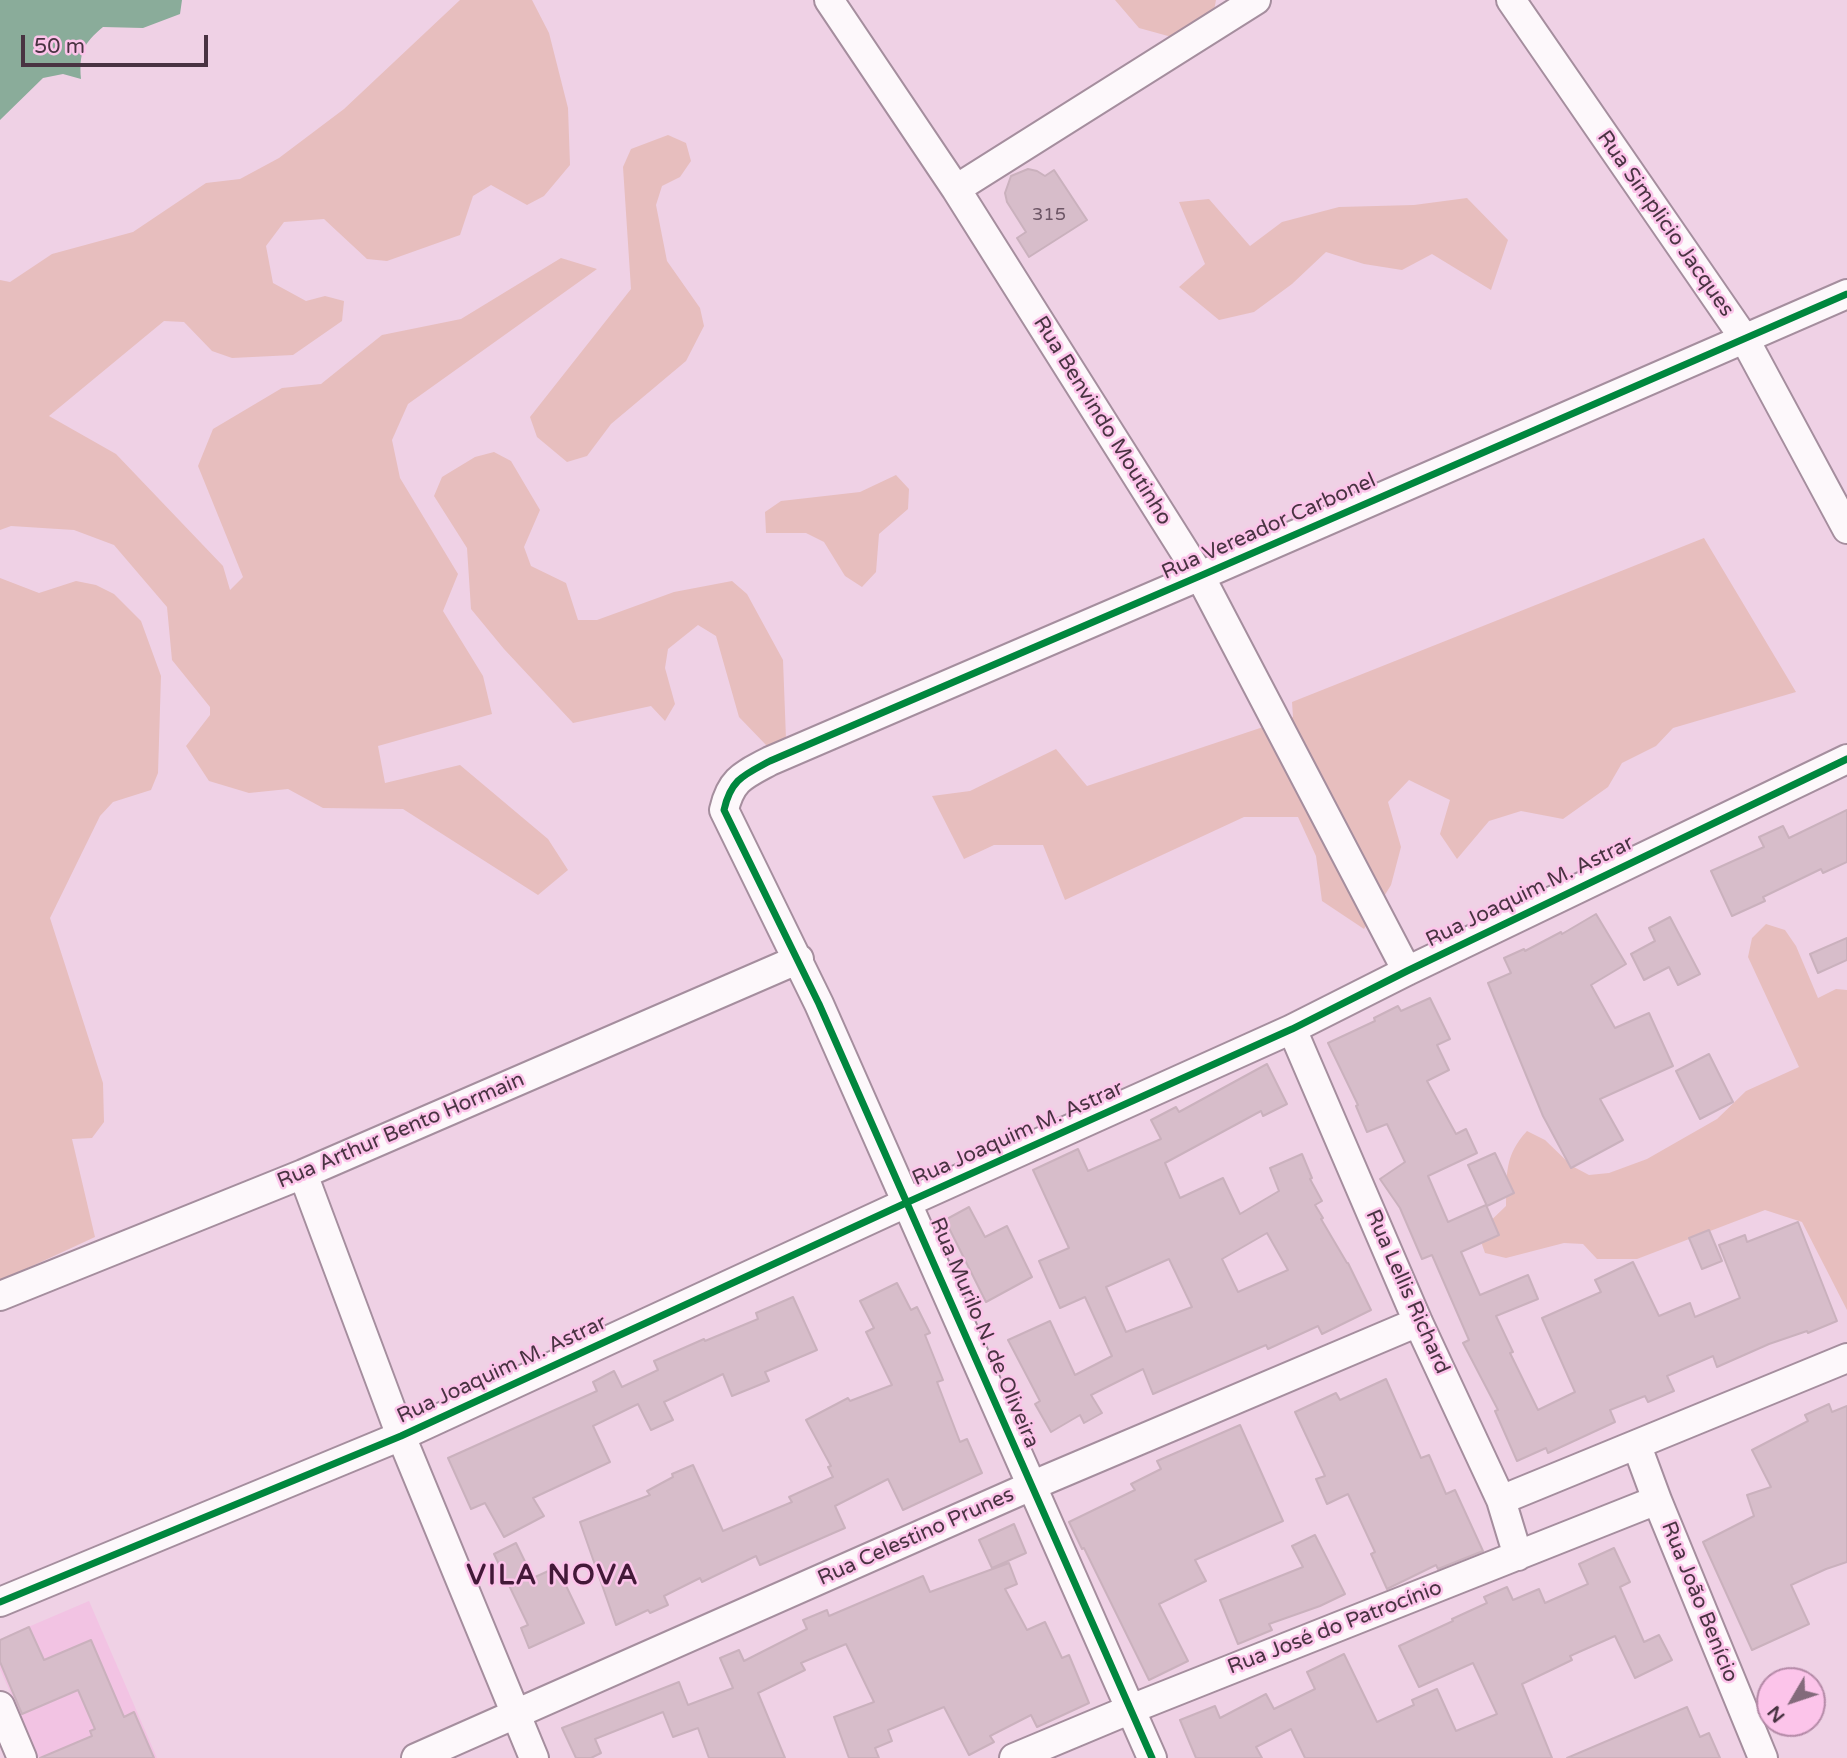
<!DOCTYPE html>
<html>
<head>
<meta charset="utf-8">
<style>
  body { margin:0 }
  #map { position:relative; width:1847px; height:1758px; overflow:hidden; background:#efd1e5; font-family:"Varela Round",sans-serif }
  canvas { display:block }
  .north { position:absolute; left:1756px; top:1667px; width:70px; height:70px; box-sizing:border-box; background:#fcc4ea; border:2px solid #b48aa7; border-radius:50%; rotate:231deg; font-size:19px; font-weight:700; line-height:28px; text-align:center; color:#493342 }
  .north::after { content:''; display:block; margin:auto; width:24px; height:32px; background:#836a7b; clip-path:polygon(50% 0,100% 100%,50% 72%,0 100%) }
  .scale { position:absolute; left:21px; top:35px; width:187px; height:32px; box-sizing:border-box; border:4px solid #493342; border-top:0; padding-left:9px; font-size:21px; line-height:24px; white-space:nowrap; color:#493342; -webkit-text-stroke:5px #fcc4ea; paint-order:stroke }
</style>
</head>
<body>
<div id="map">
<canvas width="1847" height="1758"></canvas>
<div class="north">N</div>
<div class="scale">50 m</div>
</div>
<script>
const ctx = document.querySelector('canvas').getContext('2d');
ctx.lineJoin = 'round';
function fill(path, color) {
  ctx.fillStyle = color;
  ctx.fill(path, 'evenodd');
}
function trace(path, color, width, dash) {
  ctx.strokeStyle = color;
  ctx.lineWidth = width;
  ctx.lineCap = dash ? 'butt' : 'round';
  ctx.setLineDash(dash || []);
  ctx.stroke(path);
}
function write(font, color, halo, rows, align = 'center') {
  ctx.font = font + ' "Varela Round",sans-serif';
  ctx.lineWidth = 5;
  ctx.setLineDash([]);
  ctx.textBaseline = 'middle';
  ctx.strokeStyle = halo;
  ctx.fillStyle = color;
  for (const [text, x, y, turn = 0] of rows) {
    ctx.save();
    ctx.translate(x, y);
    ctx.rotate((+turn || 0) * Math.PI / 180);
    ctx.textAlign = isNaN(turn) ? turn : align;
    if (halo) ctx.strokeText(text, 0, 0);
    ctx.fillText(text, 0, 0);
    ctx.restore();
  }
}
const built = new Path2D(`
  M 89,1601 L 157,1758 L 39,1758 L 0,1669 L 0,1639 Z`);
const green = new Path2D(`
  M 460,0 L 532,0 L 549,33 L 568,108 L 570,165 L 544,196 L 527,205 L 491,185 L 473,196 L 460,235 L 387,261 L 367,259 L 324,219 L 284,222 L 266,246 L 273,283 L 306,301 L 325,296 L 344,301 L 342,321 L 293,355 L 232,358 L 212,351 L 184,322 L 164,321 L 49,416 L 116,454 L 223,566 L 230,590 L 243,577 L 198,466 L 213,429 L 282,388 L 321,384 L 382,335 L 461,319 L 561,258 L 597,269 L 408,404 L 392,440 L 400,478 L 458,574 L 443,611 L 483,676 L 492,714 L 378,746 L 385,783 L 460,765 L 548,839 L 568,870 L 538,895 L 403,809 L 323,808 L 288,789 L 249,793 L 209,781 L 186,746 L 210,715 L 210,707 L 172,660 L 167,607 L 114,545 L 74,530 L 11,526 L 0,530 L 0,280 L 10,282 L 52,254 L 133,232 L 206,183 L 240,179 L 279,158 L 344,109 Z
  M 1115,0 L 1216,0 L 1212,21 L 1179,39 L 1139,28 Z
  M 668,135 L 686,143 L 691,161 L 680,177 L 662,186 L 656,205 L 667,261 L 700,308 L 704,326 L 686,361 L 611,424 L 587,456 L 567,462 L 537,437 L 530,417 L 631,289 L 623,167 L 631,149 Z
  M 1467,198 L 1508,240 L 1491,290 L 1432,254 L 1402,270 L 1364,264 L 1326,252 L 1292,284 L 1254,312 L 1219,320 L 1179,287 L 1205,264 L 1179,202 L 1209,199 L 1250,246 L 1282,222 L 1339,207 L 1414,205 Z
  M 494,452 L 511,461 L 540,510 L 524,547 L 531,566 L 566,583 L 578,620 L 597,620 L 674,592 L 732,581 L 747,594 L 783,660 L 786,739 L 767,746 L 739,717 L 716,636 L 698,625 L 668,649 L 665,668 L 675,704 L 665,721 L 651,706 L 573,723 L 504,649 L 471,609 L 467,548 L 434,496 L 442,477 L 475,457 Z
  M 896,475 L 909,489 L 908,509 L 879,534 L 876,572 L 862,587 L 845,576 L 824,542 L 806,533 L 766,533 L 765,512 L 781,501 L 860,492 Z
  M 1704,538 L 1796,692 L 1673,728 L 1656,746 L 1622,763 L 1608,787 L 1563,819 L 1521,811 L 1489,821 L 1457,859 L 1440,834 L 1450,800 L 1409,780 L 1388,802 L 1401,847 L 1391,885 L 1364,929 L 1322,901 L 1316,856 L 1298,817 L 1244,817 L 1065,900 L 1043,845 L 994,845 L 964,859 L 932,796 L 970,791 L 1056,749 L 1087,786 L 1293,717 L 1292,702 Z
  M 0,578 L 39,593 L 76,581 L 96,585 L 114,594 L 141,621 L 161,676 L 158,773 L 151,790 L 113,802 L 100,816 L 50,918 L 103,1083 L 104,1122 L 92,1138 L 72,1139 L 95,1237 L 0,1281 Z
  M 1766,924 L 1785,930 L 1796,946 L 1818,998 L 1836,989 L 1847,990 L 1847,1310 L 1802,1222 L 1765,1210 L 1637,1259 L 1597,1259 L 1583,1244 L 1564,1243 L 1506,1258 L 1485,1253 L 1478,1233 L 1506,1206 C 1507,1174 1504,1156 1527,1131 L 1545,1140 L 1572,1166 L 1589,1175 L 1609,1173 L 1647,1159 L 1717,1119 L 1746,1091 L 1799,1067 L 1748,957 L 1752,938 Z`);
const water = new Path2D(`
  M 0,0 L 182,0 L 180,14 L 143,28 L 103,27 C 83,44 79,52 81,79 L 63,74 L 43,78 L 0,120 Z`);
const building = new Path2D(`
  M 1028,169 L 1037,171 L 1045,176 L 1054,170 L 1087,220 L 1029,257 L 1017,238 L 1026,232 L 1007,202 L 1005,193 L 1011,176 Z
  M 1847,810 L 1847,862 L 1823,873 L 1821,869 L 1763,897 L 1765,901 L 1732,916 L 1711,871 L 1764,847 L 1759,837 L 1783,826 L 1789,838 Z
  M 1596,914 L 1626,964 L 1591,985 L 1615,1028 L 1649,1013 L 1673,1066 L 1600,1099 L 1623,1140 L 1571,1168 L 1543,1116 L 1488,983 L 1511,973 L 1504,958 L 1524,949 L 1525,951 L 1561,932 L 1562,934 Z
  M 1670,917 L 1700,974 L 1678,985 L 1669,967 L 1644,980 L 1631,954 L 1655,941 L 1649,928 Z
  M 1847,938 L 1847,960 L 1818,973 L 1810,954 Z
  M 1430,998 L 1450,1039 L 1437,1045 L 1449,1070 L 1427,1081 L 1456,1134 L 1466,1129 L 1477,1153 L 1428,1176 L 1448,1222 L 1486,1205 L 1499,1235 L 1461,1252 L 1480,1295 L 1528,1275 L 1538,1299 L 1496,1316 L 1513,1352 L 1510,1353 L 1538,1410 L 1575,1392 L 1542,1318 L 1601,1292 L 1595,1280 L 1633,1262 L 1659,1316 L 1690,1303 L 1695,1317 L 1740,1298 L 1719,1245 L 1745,1235 L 1747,1242 L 1798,1222 L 1837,1321 L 1808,1333 L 1807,1331 L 1769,1344 L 1717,1367 L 1713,1356 L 1667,1376 L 1674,1391 L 1648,1402 L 1645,1396 L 1610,1410 L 1615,1422 L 1548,1453 L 1546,1448 L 1517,1461 L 1495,1411 L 1498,1410 L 1463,1343 L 1469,1340 L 1432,1255 L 1422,1259 L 1400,1208 L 1380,1179 L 1405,1162 L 1387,1124 L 1367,1132 L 1356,1106 L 1358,1105 L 1328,1043 L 1375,1021 L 1374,1018 L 1398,1006 L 1401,1011 Z
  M 1709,1054 L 1733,1102 L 1700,1119 L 1676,1071 Z
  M 1267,1064 L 1287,1104 L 1263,1116 L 1261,1111 L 1165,1163 L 1180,1198 L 1223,1178 L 1240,1214 L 1279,1191 L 1270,1168 L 1302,1154 L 1312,1178 L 1310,1179 L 1322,1201 L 1315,1205 L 1323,1218 L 1321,1219 L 1347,1263 L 1348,1263 L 1371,1310 L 1322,1334 L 1318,1326 L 1268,1349 L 1266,1345 L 1153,1394 L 1143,1369 L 1091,1395 L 1102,1413 L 1084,1423 L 1080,1415 L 1051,1432 L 1035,1404 L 1040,1401 L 1008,1340 L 1050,1321 L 1075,1375 L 1112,1356 L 1085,1297 L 1060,1308 L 1039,1261 L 1069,1248 L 1033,1170 L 1078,1149 L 1088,1171 L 1161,1139 L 1151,1120 L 1176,1107 L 1179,1112 ZM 1267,1233 L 1288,1270 L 1238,1292 L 1222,1259 ZM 1169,1259 L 1192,1307 L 1126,1332 L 1106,1287 Z
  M 1495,1153 L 1514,1193 L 1487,1206 L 1468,1165 Z
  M 969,1207 L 985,1237 L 1007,1226 L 1032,1277 L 986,1302 L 945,1220 Z
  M 1709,1230 L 1722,1261 L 1702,1269 L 1689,1238 Z
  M 897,1283 L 911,1310 L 917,1307 L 930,1333 L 925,1335 L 943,1380 L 937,1382 L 960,1442 L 967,1439 L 982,1473 L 903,1510 L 888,1479 L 835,1506 L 845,1528 L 760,1565 L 756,1556 L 702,1582 L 700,1578 L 664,1596 L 668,1605 L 650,1613 L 648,1610 L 616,1625 L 580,1522 L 650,1495 L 647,1491 L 673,1477 L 672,1474 L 693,1465 L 723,1531 L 792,1502 L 789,1497 L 833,1477 L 828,1467 L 831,1466 L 806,1420 L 848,1398 L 850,1401 L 892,1385 L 866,1332 L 874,1328 L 860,1301 Z
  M 793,1297 L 817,1350 L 765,1372 L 769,1381 L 732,1396 L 723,1374 L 664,1402 L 673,1420 L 651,1430 L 638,1404 L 593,1426 L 610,1462 L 533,1498 L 544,1516 L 504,1537 L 485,1503 L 471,1509 L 448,1458 L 597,1391 L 593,1382 L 614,1371 L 622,1387 L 658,1370 L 654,1361 L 704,1339 L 705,1341 L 758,1319 L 756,1313 Z
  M 1386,1379 L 1421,1458 L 1429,1455 L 1446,1494 L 1455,1490 L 1483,1551 L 1438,1569 L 1436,1565 L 1387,1589 L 1371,1554 L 1375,1552 L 1348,1494 L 1327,1504 L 1316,1479 L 1325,1476 L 1295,1412 L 1336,1393 L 1340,1400 Z
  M 1829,1404 L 1832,1412 L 1847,1406 L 1847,1562 L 1826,1569 L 1791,1585 L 1809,1624 L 1752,1650 L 1703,1542 L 1754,1516 L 1747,1495 L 1771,1487 L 1752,1450 L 1808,1421 L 1805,1415 Z
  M 1240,1425 L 1283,1521 L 1195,1560 L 1206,1581 L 1159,1604 L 1188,1661 L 1149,1680 L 1084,1548 L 1082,1549 L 1069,1522 L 1135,1490 L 1131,1484 L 1161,1469 L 1157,1461 Z
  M 1014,1524 L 1026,1553 L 992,1568 L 979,1540 Z
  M 1315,1535 L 1345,1594 L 1320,1606 L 1269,1624 L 1272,1630 L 1238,1644 L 1220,1600 L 1303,1567 L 1292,1546 Z
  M 516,1543 L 533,1578 L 557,1567 L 584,1623 L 529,1648 L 521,1628 L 528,1625 L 494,1554 Z
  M 1614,1548 L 1630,1582 L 1620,1587 L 1644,1642 L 1659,1635 L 1672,1660 L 1635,1678 L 1615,1636 L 1570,1656 L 1572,1660 L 1522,1684 L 1552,1758 L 1305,1758 L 1291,1729 L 1256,1747 L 1262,1758 L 1196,1758 L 1180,1720 L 1215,1706 L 1220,1718 L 1266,1694 L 1274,1709 L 1315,1689 L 1307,1672 L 1344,1654 L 1377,1722 L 1414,1705 L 1412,1700 L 1437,1689 L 1456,1731 L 1497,1714 L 1473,1663 L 1419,1687 L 1399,1646 L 1453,1621 L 1452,1619 L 1487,1603 L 1484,1597 L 1507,1587 L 1513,1600 L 1539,1589 L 1545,1603 L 1588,1584 L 1579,1564 Z
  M 1009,1563 L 1017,1584 L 1005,1589 L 1027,1630 L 1045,1622 L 1062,1658 L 1069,1655 L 1089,1703 L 1037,1727 L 1031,1715 L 990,1736 L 994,1742 L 969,1755 L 944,1707 L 888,1730 L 892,1741 L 875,1748 L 879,1758 L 849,1758 L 834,1717 L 874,1702 L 846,1644 L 801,1663 L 805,1670 L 758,1693 L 785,1758 L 709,1758 L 698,1728 L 673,1737 L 663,1712 L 595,1739 L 601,1753 L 591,1758 L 576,1758 L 562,1728 L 679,1682 L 688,1705 L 733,1688 L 720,1658 L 739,1650 L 744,1661 L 807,1629 L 803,1620 L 827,1610 L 829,1616 L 923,1576 L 930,1592 Z
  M 29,1627 L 44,1660 L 91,1640 L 124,1717 L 134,1712 L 154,1758 L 40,1758 L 92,1736 L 90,1731 L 95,1729 L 78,1690 L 22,1714 L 0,1662 L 0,1640 Z
  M 1687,1707 L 1700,1737 L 1709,1733 L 1720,1758 L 1567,1758 Z`);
const street = new Path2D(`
  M 829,0 L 956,189 L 1200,576 L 1407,971
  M 1511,0 L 1744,338 L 1847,529
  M 956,189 L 1256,0
  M 1292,1029 L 1418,1322 L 1501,1500 L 1518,1556
  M 303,1174 L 401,1436 L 534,1758
  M 0,1296 L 303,1174 L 799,959
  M 1637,1446 L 1657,1500 L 1763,1758
  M 1501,1500 L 1847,1358
  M 0,1602 L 401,1436 L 908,1202 L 1292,1029 L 1407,971 L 1847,759
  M 0,1706 L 22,1758
  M 416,1758 L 1031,1486 L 1418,1322
  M 1014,1758 L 1131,1709 L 1657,1500
  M 1152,1758 L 819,1004 L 724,810 C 731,779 744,775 770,761 L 1200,576 L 1847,294`);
const cycleway = new Path2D(`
  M 0,1602 L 401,1436 L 908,1202 L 1292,1029 L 1407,971 L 1847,759
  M 1152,1758 L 819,1004 L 724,810 C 731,779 744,775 770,761 L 1200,576 L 1847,294`);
const numberNames = [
  ["315",1049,215]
];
const streetNames = [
  ["Rua Simplicio Jacques",1665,224,55],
  ["Rua Benvindo Moutinho",1102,421,58],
  ["Rua Vereador Carbonel",1269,527,-24],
  ["Rua Joaquim M. Astrar",1530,892,-26],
  ["Rua Arthur Bento Hormain",401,1131,-23],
  ["Rua Joaquim M. Astrar",1018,1134,-24],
  ["Rua Lellis Richard",1407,1292,66],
  ["Rua Murilo N. de Oliveira",984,1333,67],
  ["Rua Joaquim M. Astrar",502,1370,-25],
  ["Rua Celestino Prunes",916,1537,-24],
  ["Rua João Benício",1699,1602,68],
  ["Rua José do Patrocínio",1335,1628,-21]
];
const districtNames = [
  ["VILA NOVA",553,1577]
];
fill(built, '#f2c3e3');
fill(green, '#e7bebe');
fill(water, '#8aac9a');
fill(building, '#d7bdca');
trace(building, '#cab1bd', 2);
trace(street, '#a58e9e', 32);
trace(street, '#fdf8fb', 28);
trace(cycleway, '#00873e', 7);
write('18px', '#6d5665', null, numberNames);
write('21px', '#493342', '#fcc4ea', streetNames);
ctx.letterSpacing = '2px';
write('bold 28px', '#431938', '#fcc4ea', districtNames);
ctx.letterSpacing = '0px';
</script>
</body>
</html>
